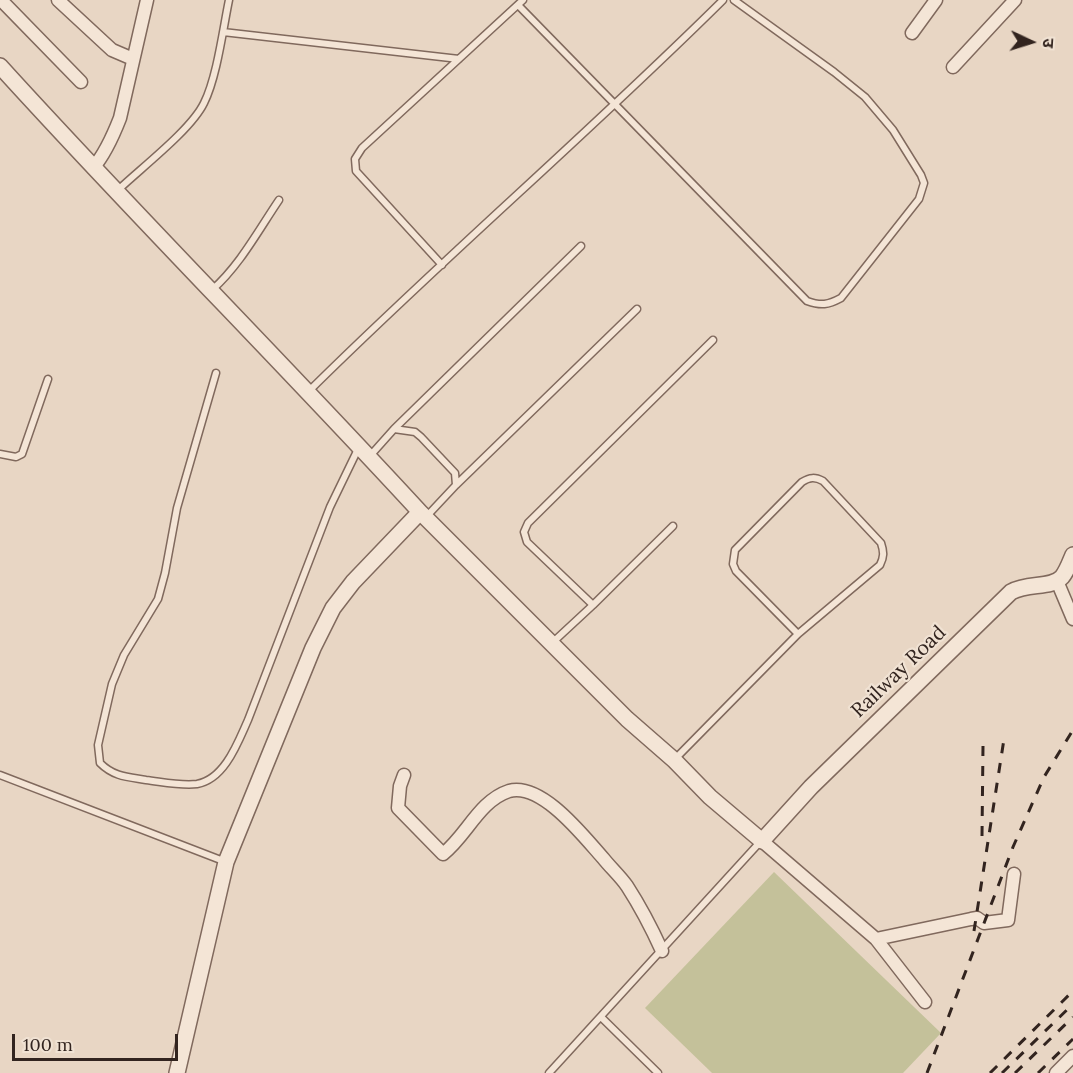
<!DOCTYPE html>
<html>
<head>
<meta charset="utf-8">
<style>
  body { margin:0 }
  #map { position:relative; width:1073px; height:1073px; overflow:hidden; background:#e8d6c4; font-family:Lora,"Noto Sans Devanagari",serif }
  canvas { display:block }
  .north { position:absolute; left:1001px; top:12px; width:60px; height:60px; -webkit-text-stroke:4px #f0e2d3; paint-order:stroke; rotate:94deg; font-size:16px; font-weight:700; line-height:24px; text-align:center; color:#32241f }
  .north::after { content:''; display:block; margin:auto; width:21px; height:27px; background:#32241f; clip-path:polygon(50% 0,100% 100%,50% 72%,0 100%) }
  .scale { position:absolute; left:12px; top:1034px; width:166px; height:27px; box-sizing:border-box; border:3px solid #32241f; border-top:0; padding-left:8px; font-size:18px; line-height:21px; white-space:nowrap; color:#32241f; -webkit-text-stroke:4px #f0e2d3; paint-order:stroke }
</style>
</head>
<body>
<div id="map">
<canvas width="1073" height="1073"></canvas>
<div class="north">उ</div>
<div class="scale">100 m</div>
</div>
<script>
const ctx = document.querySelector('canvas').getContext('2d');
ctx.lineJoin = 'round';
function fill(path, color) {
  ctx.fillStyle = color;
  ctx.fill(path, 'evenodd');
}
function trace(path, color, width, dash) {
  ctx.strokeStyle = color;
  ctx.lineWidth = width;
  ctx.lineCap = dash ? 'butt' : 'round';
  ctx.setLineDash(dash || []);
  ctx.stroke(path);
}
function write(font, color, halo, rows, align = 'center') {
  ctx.font = font + ' Lora,serif';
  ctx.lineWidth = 4.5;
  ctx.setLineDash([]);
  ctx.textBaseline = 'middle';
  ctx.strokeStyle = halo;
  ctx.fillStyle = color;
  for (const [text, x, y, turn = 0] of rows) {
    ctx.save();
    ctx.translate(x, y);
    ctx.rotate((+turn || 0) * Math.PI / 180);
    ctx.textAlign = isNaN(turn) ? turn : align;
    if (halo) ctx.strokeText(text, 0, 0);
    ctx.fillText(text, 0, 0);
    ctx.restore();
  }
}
const green = new Path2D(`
  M 774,872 L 941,1033 L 903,1073 L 712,1073 L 645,1008 Z`);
const service = new Path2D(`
  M 518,5 L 807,301 C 821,306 828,305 841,298 L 919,199 L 924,183 L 921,175 L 893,130 L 865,97 L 834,72 L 734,0
  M 223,32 L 459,59
  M 117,191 C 141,168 191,130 204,103 C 217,77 223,29 229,0
  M 442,265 L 356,171 L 355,159 L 362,148 L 523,0
  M 212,290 C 240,265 258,231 279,200
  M 216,373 L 177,508 L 165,573 L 158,599 L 124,655 L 112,684 L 98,745 L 100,763 C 114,777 128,777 146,780 C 163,782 181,786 197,784 C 225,779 238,742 248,720 L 330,507 L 359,447
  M 308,392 C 443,258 588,134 723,0
  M 394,429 L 581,246
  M 0,454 L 16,457 L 22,454 L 48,379
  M 369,457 L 394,429 L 415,432 L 421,437 L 455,473 L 456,485 L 426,517
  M 456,485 L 637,309
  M 593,605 L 527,542 L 524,532 L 528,523 L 713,340
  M 552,643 L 593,605 L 673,526
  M 674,760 L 798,634 L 880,565 C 884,557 884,552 881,543 L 823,481 C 815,477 810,477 802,482 L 735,550 L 733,564 L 736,571 L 798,634
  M 0,775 L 226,862
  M 601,1017 L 658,1073
  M 549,1073 L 761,841`);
const minor = new Path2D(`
  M 1,0 L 81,82
  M 58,0 L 112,50 L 133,59
  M 912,33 L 936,0
  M 953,67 L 1015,0
  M 93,168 C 105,154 113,136 120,118 L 147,0
  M 1057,581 L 1073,619
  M 404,775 L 400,786 L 398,808 L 443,854 C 467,835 479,801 509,791 C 542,782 584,837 603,858 C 610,867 620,876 627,886 C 640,906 652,929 662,951
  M 762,841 L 876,939 L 925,1002
  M 876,939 L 971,919 L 977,918 L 984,923 L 1008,920 L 1014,874
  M 1056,1073 L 1073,1056`);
const tertiary = new Path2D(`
  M 0,66 C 137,217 282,362 420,512 L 353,582 L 333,608 L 313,648 L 226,862 L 177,1073
  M 420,512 L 627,719 L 674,760 L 710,797 L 762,841 L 811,787 L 1011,592 C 1028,582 1051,589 1062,577 C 1067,571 1070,562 1073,555`);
const rail = new Path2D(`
  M 982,836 L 983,746
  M 974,931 L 1004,739
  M 927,1073 L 1013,847 L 1044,777 L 1073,730
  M 990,1073 L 1073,991
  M 1002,1073 L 1073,1004
  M 1015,1073 L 1073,1017
  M 1038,1073 L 1073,1039`);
const streetNames = [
  ["Railway Road",899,672,-44]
];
fill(green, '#c4c19a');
trace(service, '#80695d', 9);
trace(minor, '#80695d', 15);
trace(tertiary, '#80695d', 18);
trace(service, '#f4e5d6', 6);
trace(minor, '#f4e5d6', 12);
trace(tertiary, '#f4e5d6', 15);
trace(rail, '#32241f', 3, [10, 10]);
write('20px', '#32241f', '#f0e2d3', streetNames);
</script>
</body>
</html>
